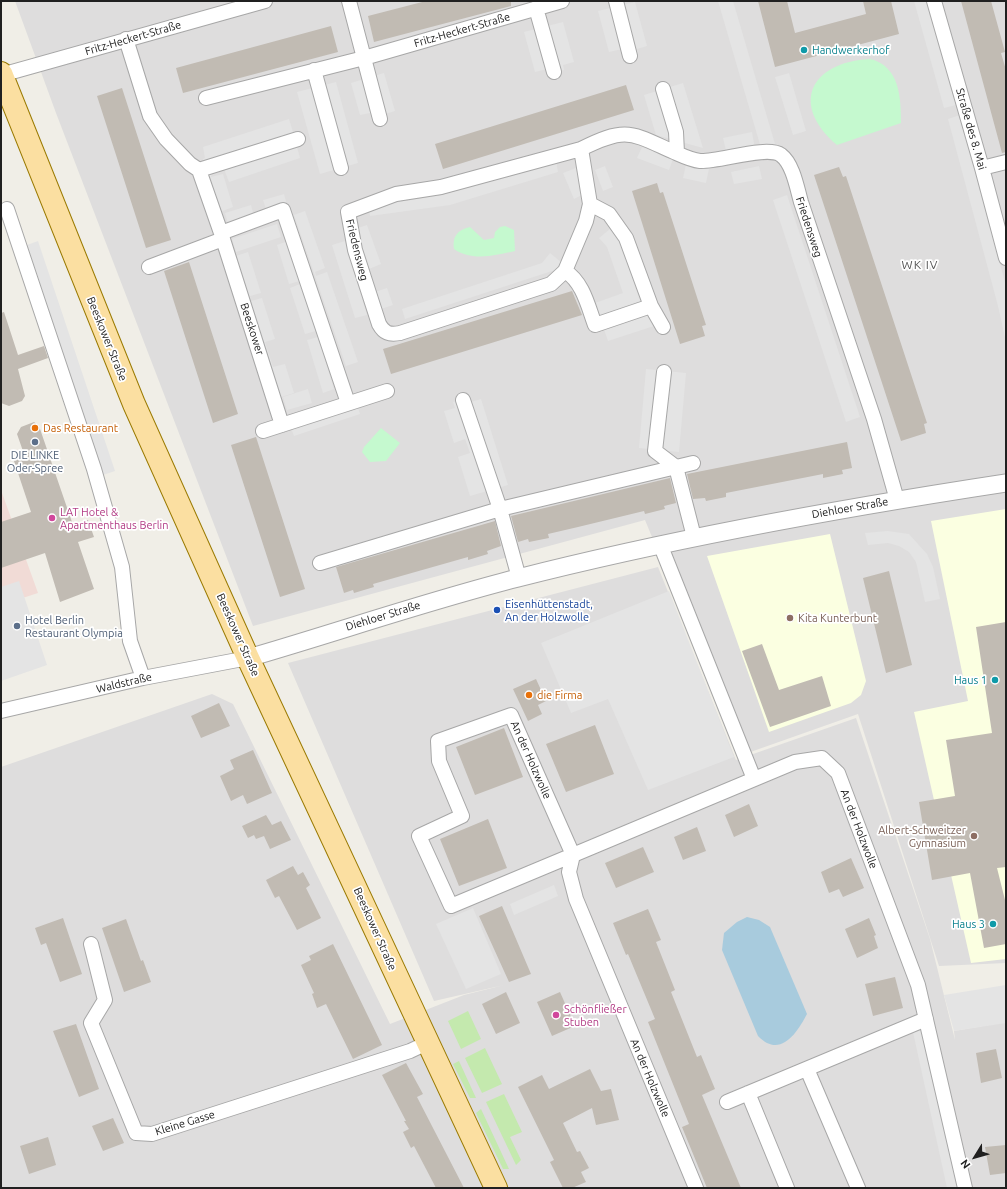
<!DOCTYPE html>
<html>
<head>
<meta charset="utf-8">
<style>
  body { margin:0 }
  #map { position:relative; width:1007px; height:1189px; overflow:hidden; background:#f0eee7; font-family:Ubuntu,sans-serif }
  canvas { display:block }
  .frame { position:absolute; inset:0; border:2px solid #202020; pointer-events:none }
  .north { position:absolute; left:955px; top:1137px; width:40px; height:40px; -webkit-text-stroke:3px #fff; paint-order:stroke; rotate:233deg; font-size:11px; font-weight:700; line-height:16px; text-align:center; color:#202020 }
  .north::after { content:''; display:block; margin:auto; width:14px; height:18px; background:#202020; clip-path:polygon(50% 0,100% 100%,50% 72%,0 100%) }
</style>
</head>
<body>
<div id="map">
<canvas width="1007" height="1189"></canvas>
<div class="frame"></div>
<div class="north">N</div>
</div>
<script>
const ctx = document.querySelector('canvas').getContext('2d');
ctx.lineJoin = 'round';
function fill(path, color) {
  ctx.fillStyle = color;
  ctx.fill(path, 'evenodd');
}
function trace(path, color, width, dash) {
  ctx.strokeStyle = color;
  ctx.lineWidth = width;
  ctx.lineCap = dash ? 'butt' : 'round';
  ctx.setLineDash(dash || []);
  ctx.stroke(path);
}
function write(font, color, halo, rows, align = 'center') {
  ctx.font = font + ' Ubuntu,sans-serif';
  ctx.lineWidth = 3.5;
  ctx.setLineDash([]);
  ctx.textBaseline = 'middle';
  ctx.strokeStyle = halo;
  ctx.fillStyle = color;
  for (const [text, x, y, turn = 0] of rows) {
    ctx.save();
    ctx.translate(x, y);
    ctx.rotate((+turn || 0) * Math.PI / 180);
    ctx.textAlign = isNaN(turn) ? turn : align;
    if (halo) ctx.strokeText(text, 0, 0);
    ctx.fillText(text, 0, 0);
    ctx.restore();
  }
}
const residential = new Path2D(`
  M 15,1 L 1006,1 L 1006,963 L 939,966 L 858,714 L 742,755 L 645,520 L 253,626 L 56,113 Z
  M 658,567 L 736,760 L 856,718 L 930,939 L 955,1040 L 954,1031 L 1006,1022 L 1006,1188 L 1,1188 L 1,767 L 212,694 L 233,704 L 390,1024 L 464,995 L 504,985 L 434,1001 L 288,663 Z`);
const commercial = new Path2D(`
  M 1,490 L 38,593 L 1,605 Z`);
const education = new Path2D(`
  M 1006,509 L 1006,959 L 971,963 L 914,712 L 968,701 L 931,521 Z
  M 830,534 L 866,681 L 861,695 L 851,703 L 769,732 L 707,556 Z`);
const grass = new Path2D(`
  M 468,1011 L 481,1039 L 461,1049 L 448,1021 Z
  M 485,1048 L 502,1084 L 482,1093 L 465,1058 Z
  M 459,1061 L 476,1098 L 470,1098 L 453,1064 Z
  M 504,1094 L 522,1132 L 510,1137 L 521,1160 L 516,1165 L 486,1102 Z
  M 481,1109 L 509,1169 L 503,1169 L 476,1113 Z`);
const park = new Path2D(`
  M 870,59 C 900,66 901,98 901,123 L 837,145 C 789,104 811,62 870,59 Z
  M 505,226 L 514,230 L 515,251 C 496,255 472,262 454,249 C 452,237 457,230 470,227 L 484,240 L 494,238 L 495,232 L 500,227 Z
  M 381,428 L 400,443 L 386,461 L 370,462 L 362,452 L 364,447 Z`);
const parking = new Path2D(`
  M 718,1 L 733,1 L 775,144 L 761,148 Z
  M 914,1 L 927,1 L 956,105 L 944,108 Z
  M 635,2 L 647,46 L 637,49 L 638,54 L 625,58 L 622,49 L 609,52 L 598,11 Z
  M 563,22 L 574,62 L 563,65 L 564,70 L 548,74 L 547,69 L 535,72 L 524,32 Z
  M 384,73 L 395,111 L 385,114 L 386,117 L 372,121 L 370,113 L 360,115 L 351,83 Z
  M 789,73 L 806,131 L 793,135 L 775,77 Z
  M 336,82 L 358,163 L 320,174 L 297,92 Z
  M 683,83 L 703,148 L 656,135 L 644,95 Z
  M 960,115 L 1006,286 L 1006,342 L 998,306 L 948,119 Z
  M 289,119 L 293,132 L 295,131 L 300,146 L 297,147 L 300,158 L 229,182 L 224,169 L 212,173 L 211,177 L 223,174 L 233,207 L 220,212 L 203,159 L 205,158 L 203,147 Z
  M 752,132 L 755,149 L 727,155 L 723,138 Z
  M 642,147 L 673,159 L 669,170 L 637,158 Z
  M 556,161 L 558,172 L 450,205 L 370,216 L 368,207 L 442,195 Z
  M 686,164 L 709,169 L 706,183 L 683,178 Z
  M 605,166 L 613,187 L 603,191 L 595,170 Z
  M 759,166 L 762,179 L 734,184 L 731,172 Z
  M 576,168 L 586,193 L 574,199 L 563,173 Z
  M 284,194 L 287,205 L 285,207 L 228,224 L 225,213 L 251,205 L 254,216 L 267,212 L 263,200 Z
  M 787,195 L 860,417 L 846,422 L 773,200 Z
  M 305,211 L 325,268 L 315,272 L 316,276 L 327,272 L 358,362 L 346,366 L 294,215 Z
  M 277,224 L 281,237 L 236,252 L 232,239 Z
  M 367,225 L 381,264 L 369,269 L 355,229 Z
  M 610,229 L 620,241 L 645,315 L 650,315 L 654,326 L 608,341 L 595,303 L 623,293 L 607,247 L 599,238 Z
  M 38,241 L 115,471 L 103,475 L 27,245 Z
  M 288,241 L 316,331 L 305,334 L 290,288 L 300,284 L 300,281 L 289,284 L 277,245 Z
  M 345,241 L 367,315 L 355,318 L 332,245 Z
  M 248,252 L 261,293 L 250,296 L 251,301 L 262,298 L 275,339 L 265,342 L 273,367 L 285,364 L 294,393 L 278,398 L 233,257 Z
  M 550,253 L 561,262 L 555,270 L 405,319 L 402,309 L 542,263 Z
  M 387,288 L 393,305 L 381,309 L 375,292 Z
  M 318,337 L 334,389 L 323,393 L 307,340 Z
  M 646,369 L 686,373 L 679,452 L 639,448 Z
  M 308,389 L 312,403 L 287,410 L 283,397 Z
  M 470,397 L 471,402 L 481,399 L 508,485 L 470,496 L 458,457 L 470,453 L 465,439 L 454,443 L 444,411 L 455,408 L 453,402 Z
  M 356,402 L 360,414 L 294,436 L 290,425 Z
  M 888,531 L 909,534 L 927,554 L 933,567 L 940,599 L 925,602 L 916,562 L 909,552 L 899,546 L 888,543 L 868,545 L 865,533 Z
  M 19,581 L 47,665 L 1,681 L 1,587 Z
  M 669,591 L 734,757 L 648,790 L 608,699 L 571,713 L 541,643 Z
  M 554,885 L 558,896 L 514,915 L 510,904 Z
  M 473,908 L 501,974 L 466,989 L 436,924 Z
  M 1006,985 L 1006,1023 L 954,1031 L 944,995 Z
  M 923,1029 L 958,1188 L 947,1188 L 913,1032 Z`);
const water = new Path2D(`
  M 747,917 L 759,920 L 770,927 L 807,1014 C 797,1033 780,1059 758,1036 L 722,950 L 724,933 L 737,922 Z`);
const building = new Path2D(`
  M 426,1 L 511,1 L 511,6 L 374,42 L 368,16 Z
  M 758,1 L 787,1 L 795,33 L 866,14 L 863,1 L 891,1 L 899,34 L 775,67 Z
  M 961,1 L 991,1 L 1005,52 L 1001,53 L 1006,70 L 1006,152 L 1002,153 Z
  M 331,26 L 338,52 L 183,93 L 176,68 Z
  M 626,85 L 634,110 L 443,169 L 435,144 Z
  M 122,88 L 171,240 L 146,248 L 97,96 Z
  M 839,167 L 843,177 L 846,176 L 927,423 L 924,424 L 926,433 L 901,441 L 814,175 Z
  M 657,183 L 660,193 L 663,192 L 706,325 L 702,326 L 705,336 L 680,344 L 632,191 Z
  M 189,262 L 238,414 L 213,423 L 164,271 Z
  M 572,291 L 582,315 L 391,374 L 383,349 Z
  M 4,312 L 18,355 L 44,346 L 48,358 L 18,369 L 25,396 L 22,401 L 9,406 L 1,403 L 1,313 Z
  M 34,422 L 39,426 L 73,525 L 88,520 L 94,537 L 78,542 L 94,589 L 60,602 L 45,553 L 1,568 L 1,522 L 31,512 L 13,458 L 24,454 L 17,434 L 21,427 Z
  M 256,437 L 305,589 L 280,597 L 231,445 Z
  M 847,442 L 852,468 L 842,470 L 843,474 L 823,478 L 823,474 L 726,493 L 726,497 L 706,501 L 705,498 L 693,499 L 687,474 Z
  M 670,478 L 676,503 L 664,506 L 665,509 L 645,514 L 644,511 L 578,527 L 548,534 L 549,538 L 529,542 L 528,539 L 518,542 L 511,516 Z
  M 495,521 L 501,546 L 487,551 L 488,554 L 468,560 L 468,557 L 373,584 L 374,587 L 354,593 L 353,590 L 344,593 L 336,567 Z
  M 889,571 L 912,665 L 886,673 L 863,578 Z
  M 1006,622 L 1006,867 L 997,868 L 1006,904 L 1006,944 L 984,948 L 970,873 L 932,880 L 919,802 L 955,796 L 946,740 L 992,733 L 976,627 Z
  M 762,644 L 779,690 L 822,676 L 831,706 L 770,727 L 742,651 Z
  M 536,679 L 546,701 L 538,705 L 542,714 L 528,721 L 513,689 Z
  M 219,703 L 230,726 L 201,738 L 191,716 Z
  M 595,725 L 614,774 L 566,792 L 546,744 Z
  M 504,728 L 523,777 L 475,795 L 456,747 Z
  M 253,750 L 272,793 L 247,804 L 243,795 L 231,801 L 220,776 L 234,769 L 230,760 Z
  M 749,804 L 758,826 L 734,837 L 725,815 Z
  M 266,815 L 272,825 L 281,821 L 291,840 L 270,849 L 264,836 L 256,839 L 254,835 L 248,838 L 242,826 Z
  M 488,819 L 507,868 L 459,886 L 440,839 Z
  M 697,827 L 706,851 L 683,860 L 674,837 Z
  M 643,847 L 654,872 L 616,888 L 605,863 Z
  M 851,858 L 864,888 L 843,897 L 839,889 L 829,893 L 821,872 Z
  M 293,866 L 298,875 L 303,872 L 310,885 L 306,888 L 321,918 L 297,930 L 279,896 L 275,898 L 266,880 Z
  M 502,906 L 531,974 L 509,982 L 479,916 Z
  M 648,909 L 661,940 L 656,942 L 675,990 L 671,992 L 697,1057 L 701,1055 L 715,1089 L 702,1095 L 741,1188 L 707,1188 L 682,1127 L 689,1124 L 648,1022 L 655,1019 L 628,954 L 626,955 L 613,923 Z
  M 63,918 L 82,974 L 60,982 L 46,943 L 41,945 L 35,928 Z
  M 869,918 L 876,935 L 874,936 L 878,948 L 857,958 L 845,929 Z
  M 126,919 L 141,961 L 143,960 L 151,982 L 124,992 L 102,928 Z
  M 333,944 L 382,1045 L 353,1059 L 326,1004 L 317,1008 L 312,994 L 314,993 L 301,965 L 311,960 L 309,956 Z
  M 895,977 L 903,1008 L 873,1016 L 865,984 Z
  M 506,992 L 520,1023 L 496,1034 L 482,1004 Z
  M 560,992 L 575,1026 L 552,1036 L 537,1002 Z
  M 76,1024 L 99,1089 L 79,1097 L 53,1031 Z
  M 996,1049 L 1002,1078 L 981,1083 L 976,1053 Z
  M 406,1063 L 423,1094 L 417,1097 L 464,1188 L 436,1188 L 414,1146 L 411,1148 L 403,1132 L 409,1129 L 404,1121 L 406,1121 L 382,1075 Z
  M 590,1069 L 601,1091 L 611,1089 L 619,1120 L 596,1125 L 592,1108 L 563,1123 L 577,1152 L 580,1151 L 589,1168 L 581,1172 L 586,1182 L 572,1188 L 563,1188 L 550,1162 L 554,1160 L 518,1087 L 542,1075 L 549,1089 Z
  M 113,1118 L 124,1143 L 103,1151 L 92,1126 Z
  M 48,1137 L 56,1165 L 29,1174 L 20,1146 Z
  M 1006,1145 L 1006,1173 L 990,1175 L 985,1147 Z`);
const minor = new Path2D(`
  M 349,1 L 380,119
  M 616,1 L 630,56
  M 934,1 L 982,168 L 1006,258
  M 536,8 L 554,72
  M 126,39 L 150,116 L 166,139 L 190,164 L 199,170 L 221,233 L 283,210 L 348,403
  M 314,70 L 341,168
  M 1,75 L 265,1
  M 663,89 L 676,132 L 677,153
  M 206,98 L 364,58 L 562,1
  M 581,149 L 590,204 L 586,221 L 565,271 L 551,284 L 400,333 C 389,335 384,333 379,324 L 355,250 L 348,212 L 396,194 L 441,187 L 581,149 C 627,126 631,133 674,152 C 683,156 691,160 700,161 C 719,162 767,145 781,155 C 793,164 797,188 801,202 L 874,419 L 897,500
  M 982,168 L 1006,162
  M 199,170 L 298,139
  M 7,209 L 94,469 L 122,567 L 130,641 L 143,678
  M 221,233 L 282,425
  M 149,267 L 223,239
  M 565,271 C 583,282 588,306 595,325 L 651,306 L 626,238 L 609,214 L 590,204
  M 651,306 L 663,327
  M 664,372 L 655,451 L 676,467 L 694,537
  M 463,400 L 500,509 L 693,463
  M 263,431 L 387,391
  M 660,544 L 754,779
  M 320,563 L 500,509 L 519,578
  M 1,711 L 143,678 L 248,658
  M 511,715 L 573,855 L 451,906 L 419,836 L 462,816 L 439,761 L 438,741 Z
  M 91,944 L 105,1000 L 91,1023 L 136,1133 L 152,1134 L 410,1051 L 427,1043
  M 807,1069 L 858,1188
  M 748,1093 L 787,1188
  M 727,1102 L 926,1019
  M 696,1188 L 576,899 L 569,872 L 573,855 L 795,762 L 822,758 L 838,773 L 918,985 L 965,1188`);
const tertiary = new Path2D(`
  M 248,658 C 338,632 427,601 518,578 C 679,537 842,508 1006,483`);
const primary = new Path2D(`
  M 1,73 L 134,404 L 248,658 L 496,1188`);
const markers = [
  [804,50,4,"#0f9aa8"],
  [35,428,4,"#e8710a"],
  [35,442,4,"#5c6f8a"],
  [52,518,4,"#d1479c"],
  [497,610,4,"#1a4fb4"],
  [790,618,4,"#8d6e63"],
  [17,626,4,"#5c6f8a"],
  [995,680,4,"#0f9aa8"],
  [529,695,4,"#e8710a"],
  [974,836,4,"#8d6e63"],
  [993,924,4,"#0f9aa8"],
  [556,1015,4,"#d1479c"]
];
const streetNames = [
  ["Fritz-Heckert-Straße",462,30,-16],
  ["Fritz-Heckert-Straße",133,38,-16],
  ["Straße des 8. Mai",971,129,74],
  ["Friedensweg",809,227,72],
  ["Friedensweg",357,250,76],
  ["Beeskower",252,329,72],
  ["Beeskower Straße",107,339,68],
  ["Diehloer Straße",850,508,-10],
  ["Diehloer Straße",383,616,-17],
  ["Beeskower Straße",238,635,66],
  ["Waldstraße",124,683,-13],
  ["An der Holzwolle",531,760,66],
  ["An der Holzwolle",859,829,69],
  ["Beeskower Straße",375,929,66],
  ["An der Holzwolle",650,1078,67],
  ["Kleine Gasse",185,1123,-17]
];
const cultureNames = [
  ["Handwerkerhof",812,50,"left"],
  ["Haus 1",987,680],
  ["Haus 3",985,924]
];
const foodNames = [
  ["Das Restaurant",43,428],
  ["die Firma",537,695]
];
const serviceNames = [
  ["DIE LINKE",35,455],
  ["Oder-Spree",35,468],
  ["Hotel Berlin",25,620,"left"],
  ["Restaurant Olympia",25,633,"left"]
];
const hotelNames = [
  ["LAT Hotel &",60,512],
  ["Apartmenthaus Berlin",60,525],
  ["Schönfließer",564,1009],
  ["Stuben",564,1022]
];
const transitNames = [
  ["Eisenhüttenstadt,",505,604],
  ["An der Holzwolle",505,617]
];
const educationNames = [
  ["Kita Kunterbunt",798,618],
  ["Albert-Schweitzer",966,830,"right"],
  ["Gymnasium",966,843,"right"]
];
const neighbourhoodNames = [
  ["WK IV",920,265]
];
fill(residential, '#dedddd');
fill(commercial, '#f1dbd6');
fill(education, '#fbffe1');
fill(grass, '#c4e9ae');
fill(park, '#c5f9cf');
fill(parking, '#e4e4e4');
fill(water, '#a8cbdd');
fill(building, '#c1bbb3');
trace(minor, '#a7a7a7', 16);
trace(tertiary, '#a7a7a7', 19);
trace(primary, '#9a7a02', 24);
trace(minor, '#fff', 14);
trace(tertiary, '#fff', 17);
trace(primary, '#fbdfa1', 22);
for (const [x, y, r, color] of markers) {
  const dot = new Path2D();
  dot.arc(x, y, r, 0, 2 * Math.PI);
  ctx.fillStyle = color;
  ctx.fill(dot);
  trace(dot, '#fff', 1.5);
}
write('11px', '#202020', '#fff', streetNames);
write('11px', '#0d838f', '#fff', cultureNames, 'right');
write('11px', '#c56008', '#fff', foodNames, 'left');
write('11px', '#4e5e75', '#fff', serviceNames);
write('11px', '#b23c85', '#fff', hotelNames, 'left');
write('11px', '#164399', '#fff', transitNames, 'left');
write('11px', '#785e54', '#fff', educationNames, 'left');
ctx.letterSpacing = '1px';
write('12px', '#535353', '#fff', neighbourhoodNames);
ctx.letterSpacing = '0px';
</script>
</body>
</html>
